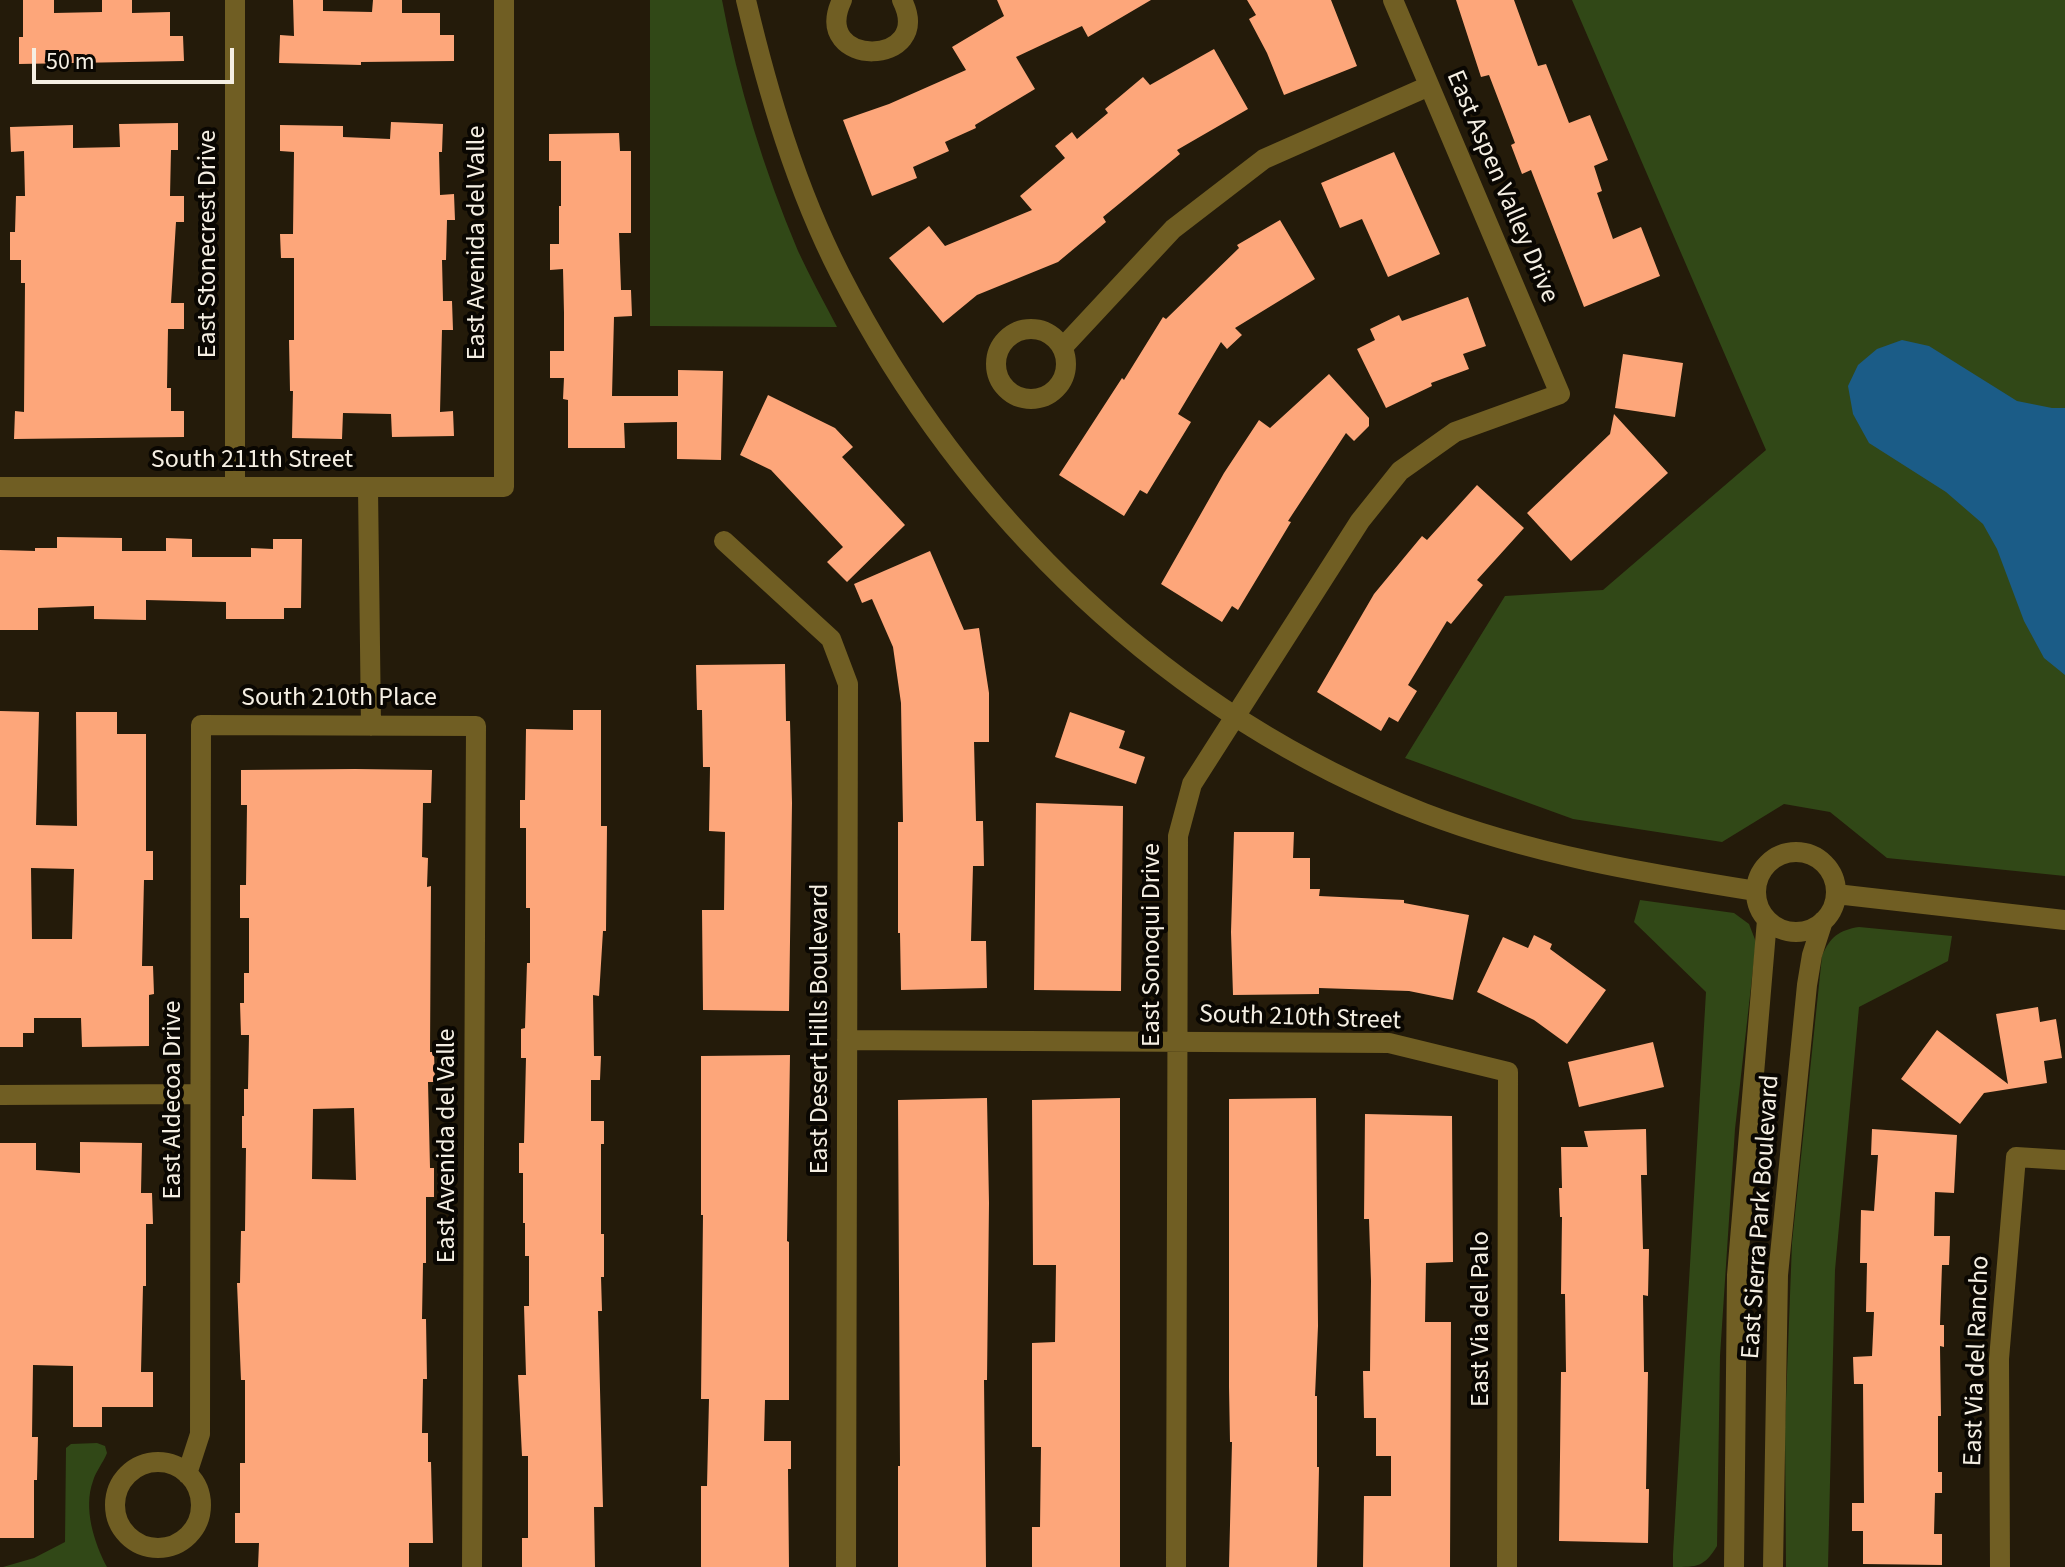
<!DOCTYPE html>
<html>
<head>
<meta charset="utf-8">
<style>
  body { margin:0 }
  #map { position:relative; width:2065px; height:1567px; overflow:hidden; background:#241b0a; font-family:"Source Sans 3",sans-serif }
  canvas { display:block }
  .scale { position:absolute; left:32px; top:48px; width:202px; height:36px; box-sizing:border-box; border:4px solid #f5efe3; border-top:0; padding-left:10px; font-size:24px; line-height:28px; white-space:nowrap; color:#f5efe3; -webkit-text-stroke:6px #0a0702; paint-order:stroke }
</style>
</head>
<body>
<div id="map">
<canvas width="2065" height="1567"></canvas>
<div class="scale">50 m</div>
</div>
<script>
const ctx = document.querySelector('canvas').getContext('2d');
ctx.lineJoin = 'round';
function fill(path, color) {
  ctx.fillStyle = color;
  ctx.fill(path, 'evenodd');
}
function trace(path, color, width, dash) {
  ctx.strokeStyle = color;
  ctx.lineWidth = width;
  ctx.lineCap = dash ? 'butt' : 'round';
  ctx.setLineDash(dash || []);
  ctx.stroke(path);
}
function write(font, color, halo, rows, align = 'center') {
  ctx.font = font + ' "Source Sans 3",sans-serif';
  ctx.lineWidth = 8;
  ctx.setLineDash([]);
  ctx.textBaseline = 'middle';
  ctx.strokeStyle = halo;
  ctx.fillStyle = color;
  for (const [text, x, y, turn = 0] of rows) {
    ctx.save();
    ctx.translate(x, y);
    ctx.rotate((+turn || 0) * Math.PI / 180);
    ctx.textAlign = isNaN(turn) ? turn : align;
    if (halo) ctx.strokeText(text, 0, 0);
    ctx.fillText(text, 0, 0);
    ctx.restore();
  }
}
const green = new Path2D(`
  M 650,0 L 722,0 C 738,86 764,170 798,251 C 810,277 824,302 837,327 L 650,326 Z
  M 1572,0 L 2065,0 L 2065,876 L 1887,858 L 1830,812 L 1784,804 L 1722,842 L 1573,819 L 1405,758 L 1505,596 L 1603,590 L 1766,450 Z
  M 1640,900 L 1734,913 L 1749,924 L 1756,942 L 1735,1129 L 1720,1356 L 1717,1546 C 1704,1567 1698,1567 1673,1567 L 1673,1554 L 1706,992 L 1634,922 Z
  M 1859,927 L 1952,936 L 1948,961 L 1859,1007 L 1835,1270 L 1828,1567 L 1786,1567 L 1785,1427 L 1792,1243 L 1822,956 C 1830,937 1839,930 1859,927 Z
  M 97,1443 L 105,1446 L 107,1453 C 103,1463 96,1471 93,1481 C 83,1508 94,1543 107,1567 L 3,1567 L 34,1558 L 65,1542 L 66,1448 L 71,1444 Z`);
const water = new Path2D(`
  M 1902,340 L 1929,346 L 2017,401 L 2052,408 L 2065,408 L 2065,675 L 2044,658 L 2024,621 L 1997,549 L 1983,524 L 1946,492 L 1869,443 L 1853,414 L 1848,386 L 1858,365 L 1877,349 Z`);
const building = new Path2D(`
  M 23,0 L 54,0 L 54,13 L 102,12 L 102,0 L 132,0 L 132,13 L 170,12 L 170,36 L 183,36 L 184,61 L 19,64 L 19,37 L 23,37 Z
  M 293,0 L 323,0 L 323,11 L 372,12 L 373,0 L 402,0 L 402,13 L 440,13 L 440,35 L 454,35 L 454,61 L 361,62 L 361,65 L 279,63 L 280,35 L 294,36 Z
  M 997,0 L 1151,0 L 1088,37 L 1082,26 L 1016,57 L 1035,89 L 975,125 L 976,128 L 945,142 L 949,151 L 913,167 L 917,178 L 872,196 L 843,120 L 889,104 L 966,70 L 952,47 L 1004,16 Z
  M 1247,0 L 1331,0 L 1357,66 L 1284,95 L 1267,53 L 1249,19 L 1256,15 Z
  M 1456,0 L 1514,0 L 1538,66 L 1546,64 L 1569,123 L 1590,115 L 1608,160 L 1594,166 L 1602,191 L 1597,193 L 1613,239 L 1641,227 L 1660,276 L 1584,307 L 1531,170 L 1522,174 L 1511,145 L 1515,143 L 1489,75 L 1481,77 Z
  M 1214,49 L 1248,109 L 1177,150 L 1180,154 L 1103,217 L 1106,222 L 1058,262 L 977,295 L 943,323 L 889,258 L 929,226 L 945,246 L 1032,210 L 1020,196 L 1065,158 L 1055,146 L 1072,132 L 1077,139 L 1108,113 L 1105,109 L 1143,77 L 1150,85 Z
  M 391,122 L 443,124 L 442,152 L 439,152 L 440,195 L 454,194 L 455,220 L 447,220 L 446,260 L 442,260 L 443,301 L 452,301 L 453,330 L 442,330 L 440,412 L 453,411 L 454,436 L 392,437 L 391,414 L 343,413 L 342,439 L 292,438 L 293,391 L 290,391 L 289,340 L 294,340 L 294,258 L 281,258 L 280,234 L 293,234 L 294,152 L 280,151 L 280,125 L 343,126 L 343,137 L 390,139 Z
  M 178,123 L 178,150 L 171,150 L 170,196 L 184,196 L 184,222 L 176,222 L 171,303 L 184,303 L 184,329 L 168,329 L 167,388 L 171,388 L 171,411 L 184,411 L 184,437 L 14,439 L 15,411 L 24,412 L 25,283 L 21,283 L 21,260 L 10,260 L 10,232 L 15,232 L 16,196 L 25,196 L 24,151 L 11,152 L 10,127 L 73,125 L 73,148 L 120,147 L 119,124 Z
  M 619,133 L 620,151 L 631,151 L 631,233 L 619,233 L 621,290 L 631,290 L 632,316 L 614,317 L 612,396 L 678,396 L 678,370 L 723,371 L 721,460 L 677,459 L 677,422 L 624,423 L 625,448 L 568,448 L 568,400 L 563,399 L 564,378 L 550,378 L 550,351 L 564,351 L 564,313 L 563,269 L 550,270 L 550,244 L 559,244 L 559,206 L 561,206 L 561,161 L 549,161 L 549,134 Z
  M 1394,152 L 1440,254 L 1388,277 L 1362,219 L 1340,228 L 1321,183 Z
  M 1280,220 L 1315,279 L 1235,328 L 1242,335 L 1227,349 L 1221,342 L 1178,414 L 1191,422 L 1147,494 L 1140,490 L 1124,516 L 1059,475 L 1122,378 L 1124,380 L 1163,317 L 1166,319 L 1239,248 L 1237,245 Z
  M 1468,297 L 1486,346 L 1463,354 L 1469,369 L 1431,383 L 1432,386 L 1386,408 L 1357,349 L 1375,340 L 1370,329 L 1399,315 L 1402,321 Z
  M 1623,354 L 1683,363 L 1675,417 L 1615,408 Z
  M 1329,374 L 1369,418 L 1369,426 L 1354,441 L 1346,433 L 1288,521 L 1291,522 L 1238,610 L 1232,606 L 1222,622 L 1161,584 L 1224,473 L 1259,420 L 1270,428 Z
  M 768,395 L 835,428 L 853,447 L 842,457 L 905,525 L 847,582 L 827,562 L 843,547 L 771,470 L 740,455 Z
  M 1614,414 L 1668,473 L 1571,561 L 1527,513 L 1610,434 Z
  M 1477,485 L 1524,528 L 1477,580 L 1483,585 L 1451,624 L 1447,621 L 1408,685 L 1417,691 L 1398,722 L 1389,717 L 1381,731 L 1317,692 L 1374,594 L 1422,536 L 1427,540 Z
  M 57,537 L 122,538 L 122,551 L 166,551 L 166,538 L 192,539 L 192,557 L 251,557 L 251,548 L 273,549 L 273,539 L 302,539 L 301,608 L 284,608 L 284,619 L 226,619 L 226,602 L 146,600 L 146,620 L 94,619 L 94,606 L 38,608 L 38,630 L 0,630 L 0,550 L 35,551 L 35,548 L 57,548 Z
  M 930,551 L 964,630 L 979,628 L 989,693 L 989,742 L 974,742 L 976,821 L 983,821 L 984,866 L 973,866 L 971,941 L 986,941 L 987,988 L 901,990 L 900,933 L 898,933 L 898,822 L 903,822 L 901,703 L 893,647 L 872,599 L 862,603 L 854,584 Z
  M 785,664 L 786,721 L 790,721 L 792,803 L 789,1011 L 703,1010 L 702,910 L 724,910 L 725,832 L 709,831 L 710,767 L 703,767 L 702,710 L 697,710 L 696,665 Z
  M 573,710 L 601,710 L 601,826 L 607,826 L 606,931 L 603,931 L 599,996 L 593,995 L 594,1056 L 601,1056 L 600,1080 L 591,1080 L 591,1121 L 604,1121 L 604,1144 L 601,1144 L 601,1234 L 604,1234 L 604,1277 L 601,1277 L 602,1311 L 598,1311 L 603,1507 L 594,1507 L 595,1567 L 522,1567 L 522,1538 L 528,1538 L 528,1456 L 522,1456 L 518,1375 L 526,1375 L 524,1306 L 529,1306 L 529,1256 L 525,1256 L 525,1223 L 523,1223 L 523,1173 L 519,1173 L 519,1143 L 524,1143 L 526,1058 L 521,1058 L 521,1029 L 525,1028 L 527,963 L 530,963 L 530,908 L 526,908 L 526,828 L 520,828 L 520,800 L 525,800 L 526,729 L 573,730 Z
  M 0,711 L 39,712 L 36,825 L 77,826 L 76,712 L 117,712 L 117,734 L 146,734 L 146,851 L 153,851 L 153,880 L 144,880 L 142,966 L 153,966 L 154,994 L 149,995 L 149,1046 L 82,1047 L 81,1018 L 34,1018 L 34,1033 L 23,1033 L 23,1047 L 0,1047 ZM 31,868 L 74,869 L 72,939 L 32,939 Z
  M 1070,712 L 1125,731 L 1119,748 L 1145,757 L 1136,784 L 1055,757 Z
  M 355,769 L 432,770 L 431,803 L 423,803 L 422,857 L 428,858 L 427,887 L 431,886 L 430,1052 L 434,1052 L 435,1082 L 428,1082 L 430,1168 L 434,1168 L 434,1197 L 426,1197 L 426,1263 L 423,1263 L 422,1319 L 426,1319 L 427,1379 L 423,1379 L 422,1433 L 428,1433 L 428,1462 L 431,1462 L 433,1543 L 409,1543 L 409,1567 L 258,1567 L 259,1543 L 235,1543 L 235,1513 L 240,1513 L 240,1463 L 245,1463 L 245,1380 L 241,1380 L 237,1283 L 240,1283 L 241,1231 L 245,1231 L 246,1148 L 242,1148 L 242,1116 L 244,1116 L 244,1089 L 248,1089 L 249,1035 L 241,1035 L 240,1003 L 244,1003 L 244,973 L 249,973 L 249,918 L 240,918 L 240,885 L 246,885 L 247,805 L 241,805 L 241,770 ZM 354,1108 L 356,1180 L 312,1179 L 313,1109 Z
  M 1036,803 L 1123,806 L 1121,991 L 1034,990 Z
  M 1234,832 L 1294,832 L 1293,858 L 1310,858 L 1310,889 L 1320,889 L 1319,896 L 1404,900 L 1404,903 L 1469,915 L 1453,1000 L 1409,991 L 1319,988 L 1319,994 L 1233,995 L 1231,932 Z
  M 1534,935 L 1552,944 L 1550,949 L 1606,990 L 1567,1044 L 1534,1020 L 1477,992 L 1503,937 L 1528,948 Z
  M 2038,1007 L 2040,1022 L 2056,1019 L 2062,1058 L 2044,1061 L 2047,1083 L 1984,1093 L 1960,1124 L 1901,1079 L 1937,1030 L 2008,1084 L 1996,1014 Z
  M 1653,1042 L 1664,1087 L 1579,1107 L 1568,1062 Z
  M 790,1055 L 787,1241 L 789,1242 L 789,1400 L 765,1400 L 764,1441 L 791,1441 L 791,1469 L 788,1469 L 789,1567 L 701,1567 L 701,1486 L 707,1486 L 709,1399 L 701,1399 L 703,1215 L 701,1215 L 701,1056 Z
  M 987,1098 L 989,1203 L 987,1380 L 984,1380 L 986,1567 L 898,1567 L 898,1466 L 900,1466 L 898,1100 Z
  M 1120,1098 L 1120,1567 L 1032,1567 L 1032,1527 L 1040,1527 L 1041,1447 L 1032,1447 L 1032,1343 L 1055,1342 L 1056,1265 L 1033,1265 L 1032,1100 Z
  M 1316,1098 L 1318,1326 L 1315,1396 L 1317,1396 L 1317,1467 L 1319,1467 L 1317,1567 L 1229,1567 L 1232,1442 L 1230,1442 L 1229,1387 L 1229,1099 Z
  M 1365,1114 L 1452,1116 L 1453,1262 L 1426,1263 L 1425,1322 L 1451,1322 L 1450,1567 L 1363,1567 L 1364,1496 L 1391,1496 L 1391,1456 L 1376,1456 L 1376,1418 L 1364,1418 L 1363,1371 L 1370,1371 L 1371,1281 L 1369,1219 L 1364,1219 Z
  M 1646,1129 L 1647,1175 L 1641,1175 L 1643,1249 L 1649,1249 L 1648,1296 L 1643,1295 L 1644,1372 L 1648,1372 L 1646,1489 L 1649,1489 L 1648,1543 L 1559,1541 L 1561,1372 L 1566,1372 L 1565,1294 L 1561,1294 L 1562,1217 L 1560,1217 L 1559,1188 L 1562,1188 L 1561,1147 L 1588,1147 L 1584,1131 Z
  M 1872,1129 L 1957,1135 L 1954,1193 L 1935,1192 L 1934,1236 L 1950,1236 L 1949,1265 L 1942,1265 L 1940,1325 L 1944,1325 L 1944,1347 L 1940,1346 L 1941,1416 L 1938,1416 L 1938,1472 L 1942,1472 L 1942,1493 L 1935,1493 L 1934,1534 L 1942,1534 L 1942,1565 L 1863,1564 L 1863,1531 L 1852,1531 L 1852,1503 L 1864,1503 L 1863,1384 L 1854,1384 L 1853,1357 L 1872,1356 L 1874,1312 L 1866,1312 L 1867,1263 L 1860,1263 L 1861,1210 L 1874,1211 L 1878,1155 L 1871,1155 Z
  M 80,1142 L 142,1143 L 141,1193 L 152,1193 L 153,1224 L 146,1224 L 146,1286 L 143,1286 L 141,1372 L 153,1372 L 153,1407 L 102,1407 L 102,1427 L 73,1427 L 73,1366 L 33,1365 L 32,1437 L 38,1437 L 37,1480 L 34,1480 L 34,1538 L 0,1538 L 0,1143 L 36,1143 L 36,1170 L 80,1173 Z`);
const minor = new Path2D(`
  M 235,0 L 235,487
  M 746,0 C 768,93 796,188 840,274 C 964,516 1169,714 1424,813 C 1531,854 1643,873 1756,891
  M 842,0 C 809,69 936,68 902,0
  M996 364a35 35 0 1 1 70 0a35 35 0 1 1-70 0Z
  M 1063,347 L 1173,229 L 1264,159 L 1429,86
  M 0,487 L 504,487 L 504,0
  M 368,488 L 371,726
  M 724,541 L 831,639 L 848,684 L 846,1567
  M1756 892a40 40 0 1 1 80 0a40 40 0 1 1-80 0Z
  M 1836,894 L 2065,920
  M 847,1040 L 1389,1043 L 1508,1072 L 1507,1567
  M 0,1095 L 200,1094
  M115 1505a43 43 0 1 1 86 0a43 43 0 1 1-86 0Z
  M 187,1474 L 200,1434 L 201,725 L 476,726 L 472,1567
  M 1176,1567 L 1178,836 L 1192,784 L 1360,521 L 1400,471 L 1455,432 L 1560,394 L 1393,0
  M 1734,1567 L 1737,1275 L 1767,920
  M 1773,1567 L 1778,1275 L 1807,985 L 1812,955 L 1823,921
  M 2000,1567 L 1999,1359 L 2016,1157 L 2065,1160`);
const streetNames = [
  ["East Aspen Valley Drive",1501,187,67],
  ["East Avenida del Valle",478,243,-90],
  ["East Stonecrest Drive",209,244,-90],
  ["South 211th Street",252,461],
  ["South 210th Place",339,699],
  ["East Sonoqui Drive",1153,945,-90],
  ["South 210th Street",1300,1019,2],
  ["East Desert Hills Boulevard",821,1029,-90],
  ["East Aldecoa Drive",174,1100,-90],
  ["East Avenida del Valle",448,1146,-90],
  ["East Sierra Park Boulevard",1762,1217,-86],
  ["East Via del Palo",1482,1319,-90],
  ["East Via del Rancho",1978,1361,-88]
];
fill(green, '#314817');
fill(water, '#1b5c87');
fill(building, '#fda67a');
trace(minor, '#705e23', 20);
write('26px', '#f5efe3', '#0a0702', streetNames);
</script>
</body>
</html>
